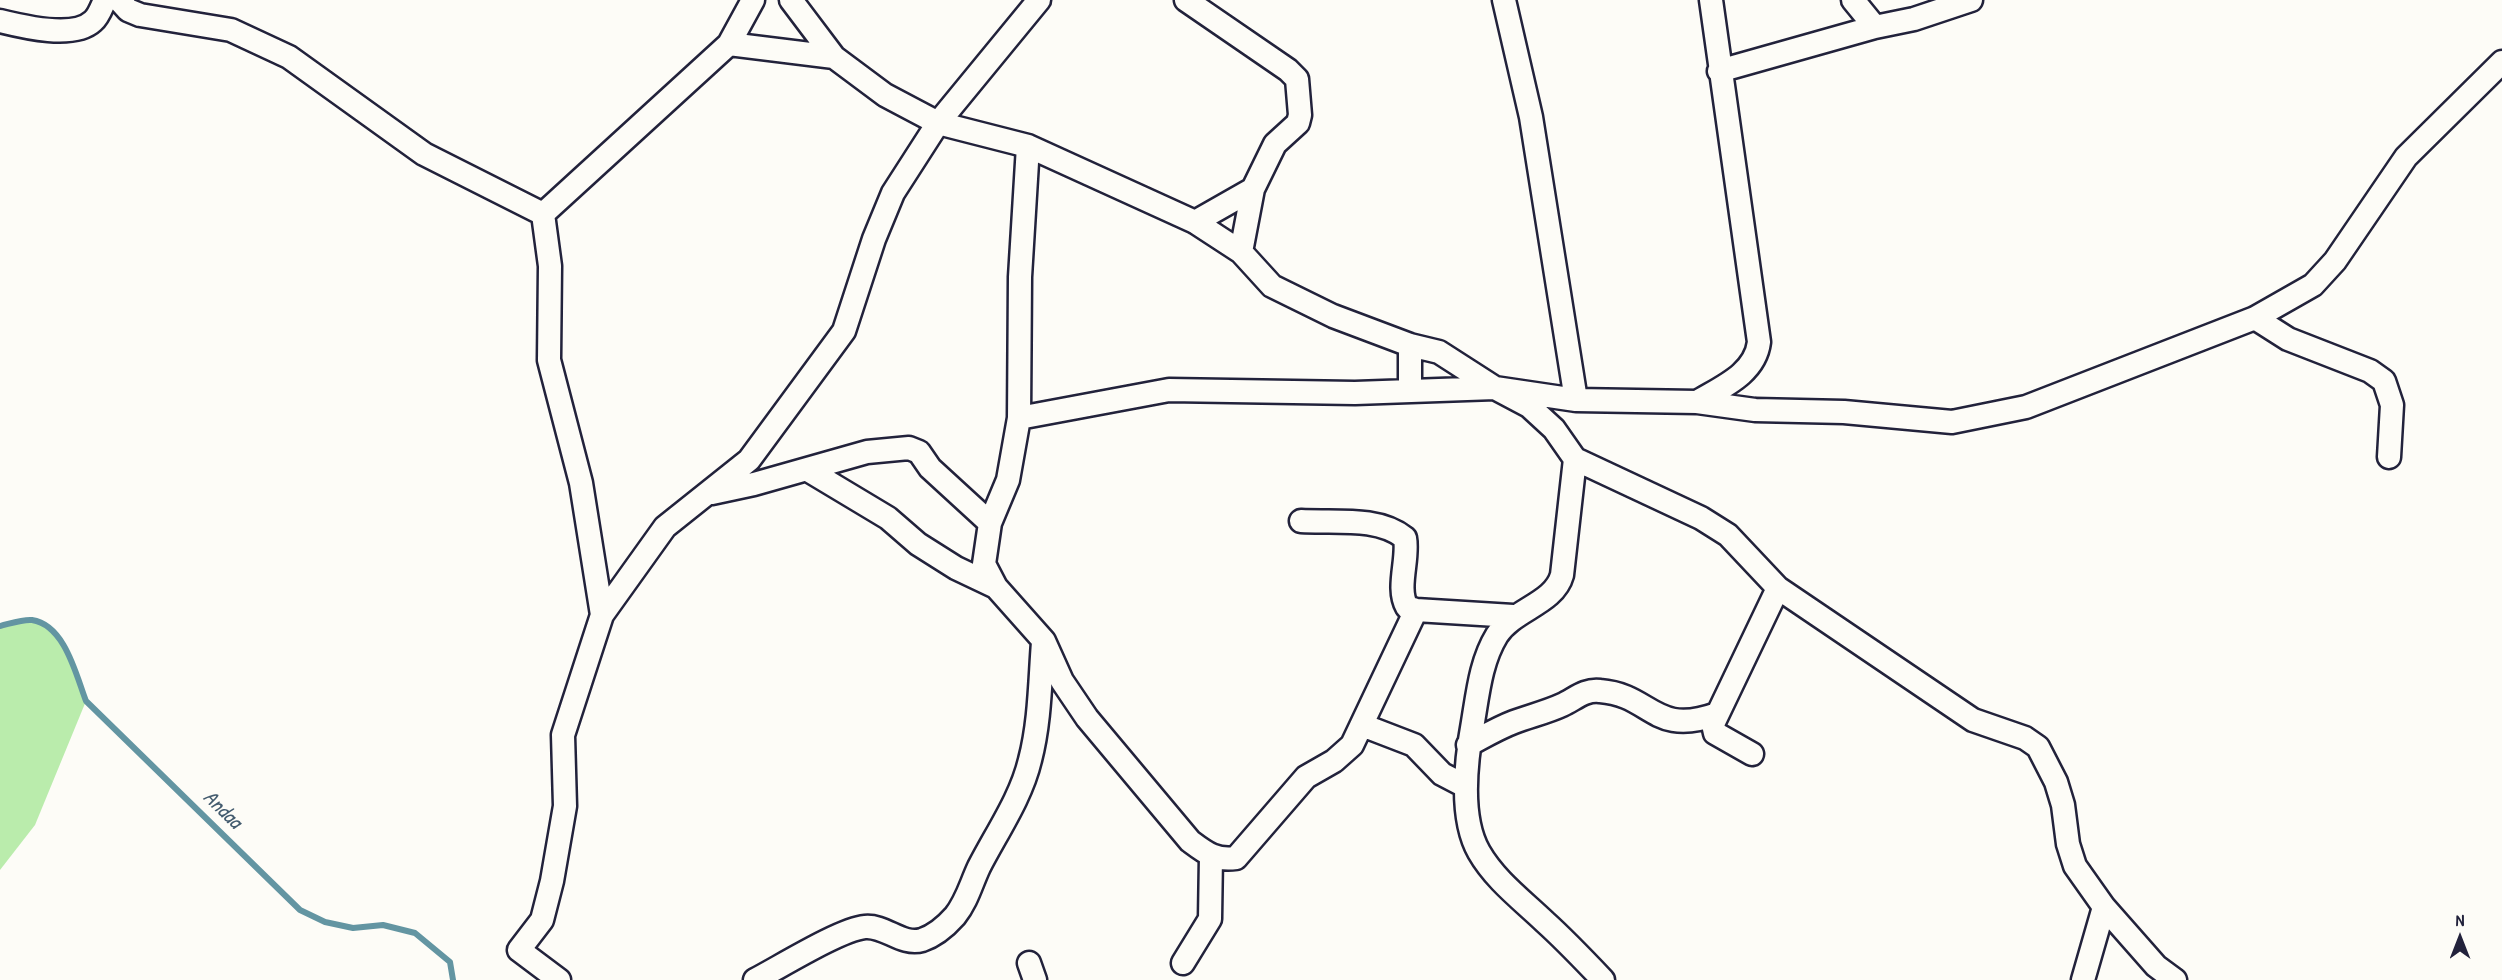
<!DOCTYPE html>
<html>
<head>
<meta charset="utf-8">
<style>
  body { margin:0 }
  #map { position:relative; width:2502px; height:980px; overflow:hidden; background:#fdfcf7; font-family:"Patrick Hand",sans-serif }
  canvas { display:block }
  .north { position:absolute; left:2430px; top:908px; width:60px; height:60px; -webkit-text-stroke:4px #fdfcf7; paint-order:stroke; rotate:0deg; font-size:16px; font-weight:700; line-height:24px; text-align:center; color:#22223b }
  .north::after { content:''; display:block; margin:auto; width:21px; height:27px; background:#22223b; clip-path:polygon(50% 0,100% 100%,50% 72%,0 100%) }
</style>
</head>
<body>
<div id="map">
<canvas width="2502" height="980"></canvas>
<div class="north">N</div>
</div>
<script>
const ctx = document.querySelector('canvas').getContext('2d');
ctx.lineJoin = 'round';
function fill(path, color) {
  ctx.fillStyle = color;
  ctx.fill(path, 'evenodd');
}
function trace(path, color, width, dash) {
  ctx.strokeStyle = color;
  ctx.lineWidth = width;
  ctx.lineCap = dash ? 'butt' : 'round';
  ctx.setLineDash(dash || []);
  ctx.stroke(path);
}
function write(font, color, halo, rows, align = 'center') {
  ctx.font = font + ' "Patrick Hand",sans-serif';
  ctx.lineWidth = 4.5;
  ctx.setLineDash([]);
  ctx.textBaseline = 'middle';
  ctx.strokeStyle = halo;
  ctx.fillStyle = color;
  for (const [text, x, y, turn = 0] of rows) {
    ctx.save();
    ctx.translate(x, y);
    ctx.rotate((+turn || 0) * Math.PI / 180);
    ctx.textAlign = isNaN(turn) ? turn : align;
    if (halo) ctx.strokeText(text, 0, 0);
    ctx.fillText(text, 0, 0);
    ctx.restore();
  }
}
const green = new Path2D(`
  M 32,620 L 54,629 L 70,659 L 86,701 L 35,825 L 0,870 L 0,626 Z`);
const stream = new Path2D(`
  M 0,626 C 9,624 23,619 32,620 C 65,625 76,675 86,701 L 300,910 L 325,922 L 353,928 L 383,925 L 415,933 L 450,962 L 453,980`);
const minor = new Path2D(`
  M 119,0 L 128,10 L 140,15 L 231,30 L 289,57 L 424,154 L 543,214
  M 791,0 L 834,57 L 885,95 L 938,123 L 1028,146 L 1195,222 L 1241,252 L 1272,286 L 1333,316 L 1410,345 L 1439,352 L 1495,388 L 1529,406 L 1554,429 L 1575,459 L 1562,575 C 1554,604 1514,609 1497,635 C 1481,661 1478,692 1473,722 C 1466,760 1459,817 1479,852 C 1495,880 1522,900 1545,922 C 1565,940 1584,960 1603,980
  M 1186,0 L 1288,70 L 1297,79 L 1300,115 L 1298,123 L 1275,144 L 1253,189 L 1241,252
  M 1504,0 L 1531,117 L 1576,400
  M 1853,0 L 1875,27
  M 0,21 C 24,27 74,39 93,21 C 99,16 102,6 105,0
  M 729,44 L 834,57
  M 1719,71 L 1875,27 L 1914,19 L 1971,0
  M 1028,146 L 1020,277 L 1019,418 L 1008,480 L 990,523 L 984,564 L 996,587 L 1044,641 L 1062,681 L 1087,718 L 1190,841 C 1206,853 1216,861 1236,858 L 1306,777 L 1334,761 L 1352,745 L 1416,610
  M 543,214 L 550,266 L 549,360 L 581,483 L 602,615 L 563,735 L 565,806 L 552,881 L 542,920 L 519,950 L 559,980
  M 543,214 L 729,44 L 753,0
  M 1195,222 L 1253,189
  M 2255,318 L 2288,339 L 2370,371 L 2384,381 L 2392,405 L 2389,457
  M 1410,345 L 1410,391
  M 1697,402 C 1722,387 1755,374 1759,342 L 1711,0
  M 1019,418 L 1169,390 L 1355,393 L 1495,388 L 1576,400 L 1697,402 L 1755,410 L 1844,412 L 1952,422 L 2026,407 L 2255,318 L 2313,285 L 2335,261 L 2406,157 L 2502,62
  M 1575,459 L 1701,518 L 1728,535 L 1778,588 L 1973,720 L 2025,738 L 2038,747 L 2056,782 L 2063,805 L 2068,844 L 2075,866 L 2104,907 L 2156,966 L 2175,980
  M 808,470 L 888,518 L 918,544 L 956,568 L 996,587
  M 712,493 L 754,484 L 867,452 L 909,448 L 919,452 L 930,468 L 990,523
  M 1301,521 C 1334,523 1378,516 1405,538 C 1409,559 1396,588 1407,607 L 1416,610 L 1513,616
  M 602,615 L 665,527 L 749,460 L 844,331 L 874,239 L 893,193 L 938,123 L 1039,0
  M 1362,725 L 1414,745 L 1442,774 L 1465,786
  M 1468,745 C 1483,737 1498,728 1514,722 C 1530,716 1547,712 1562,705 C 1575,699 1585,689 1600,691 C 1652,695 1653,737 1717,714
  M 1752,754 L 1715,733 L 1713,724 L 1778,588
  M 1029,963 L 1035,980
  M 1183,963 L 1210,919 L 1211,856
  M 755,980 C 780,967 841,929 865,927 C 885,925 902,946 922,940 C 934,936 947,925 955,916 C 967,901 971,884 979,867 C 997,832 1021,798 1030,760 C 1040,722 1040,681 1043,642
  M 2083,980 L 2104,907`);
const waterNames = [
  ["Andaa",222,810,44]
];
fill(green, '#baecac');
trace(stream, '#6395a2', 6);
trace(minor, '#22223b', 27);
trace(minor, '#fdfcf7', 22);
write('italic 21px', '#435b6e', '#fdfcf7', waterNames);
</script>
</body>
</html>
